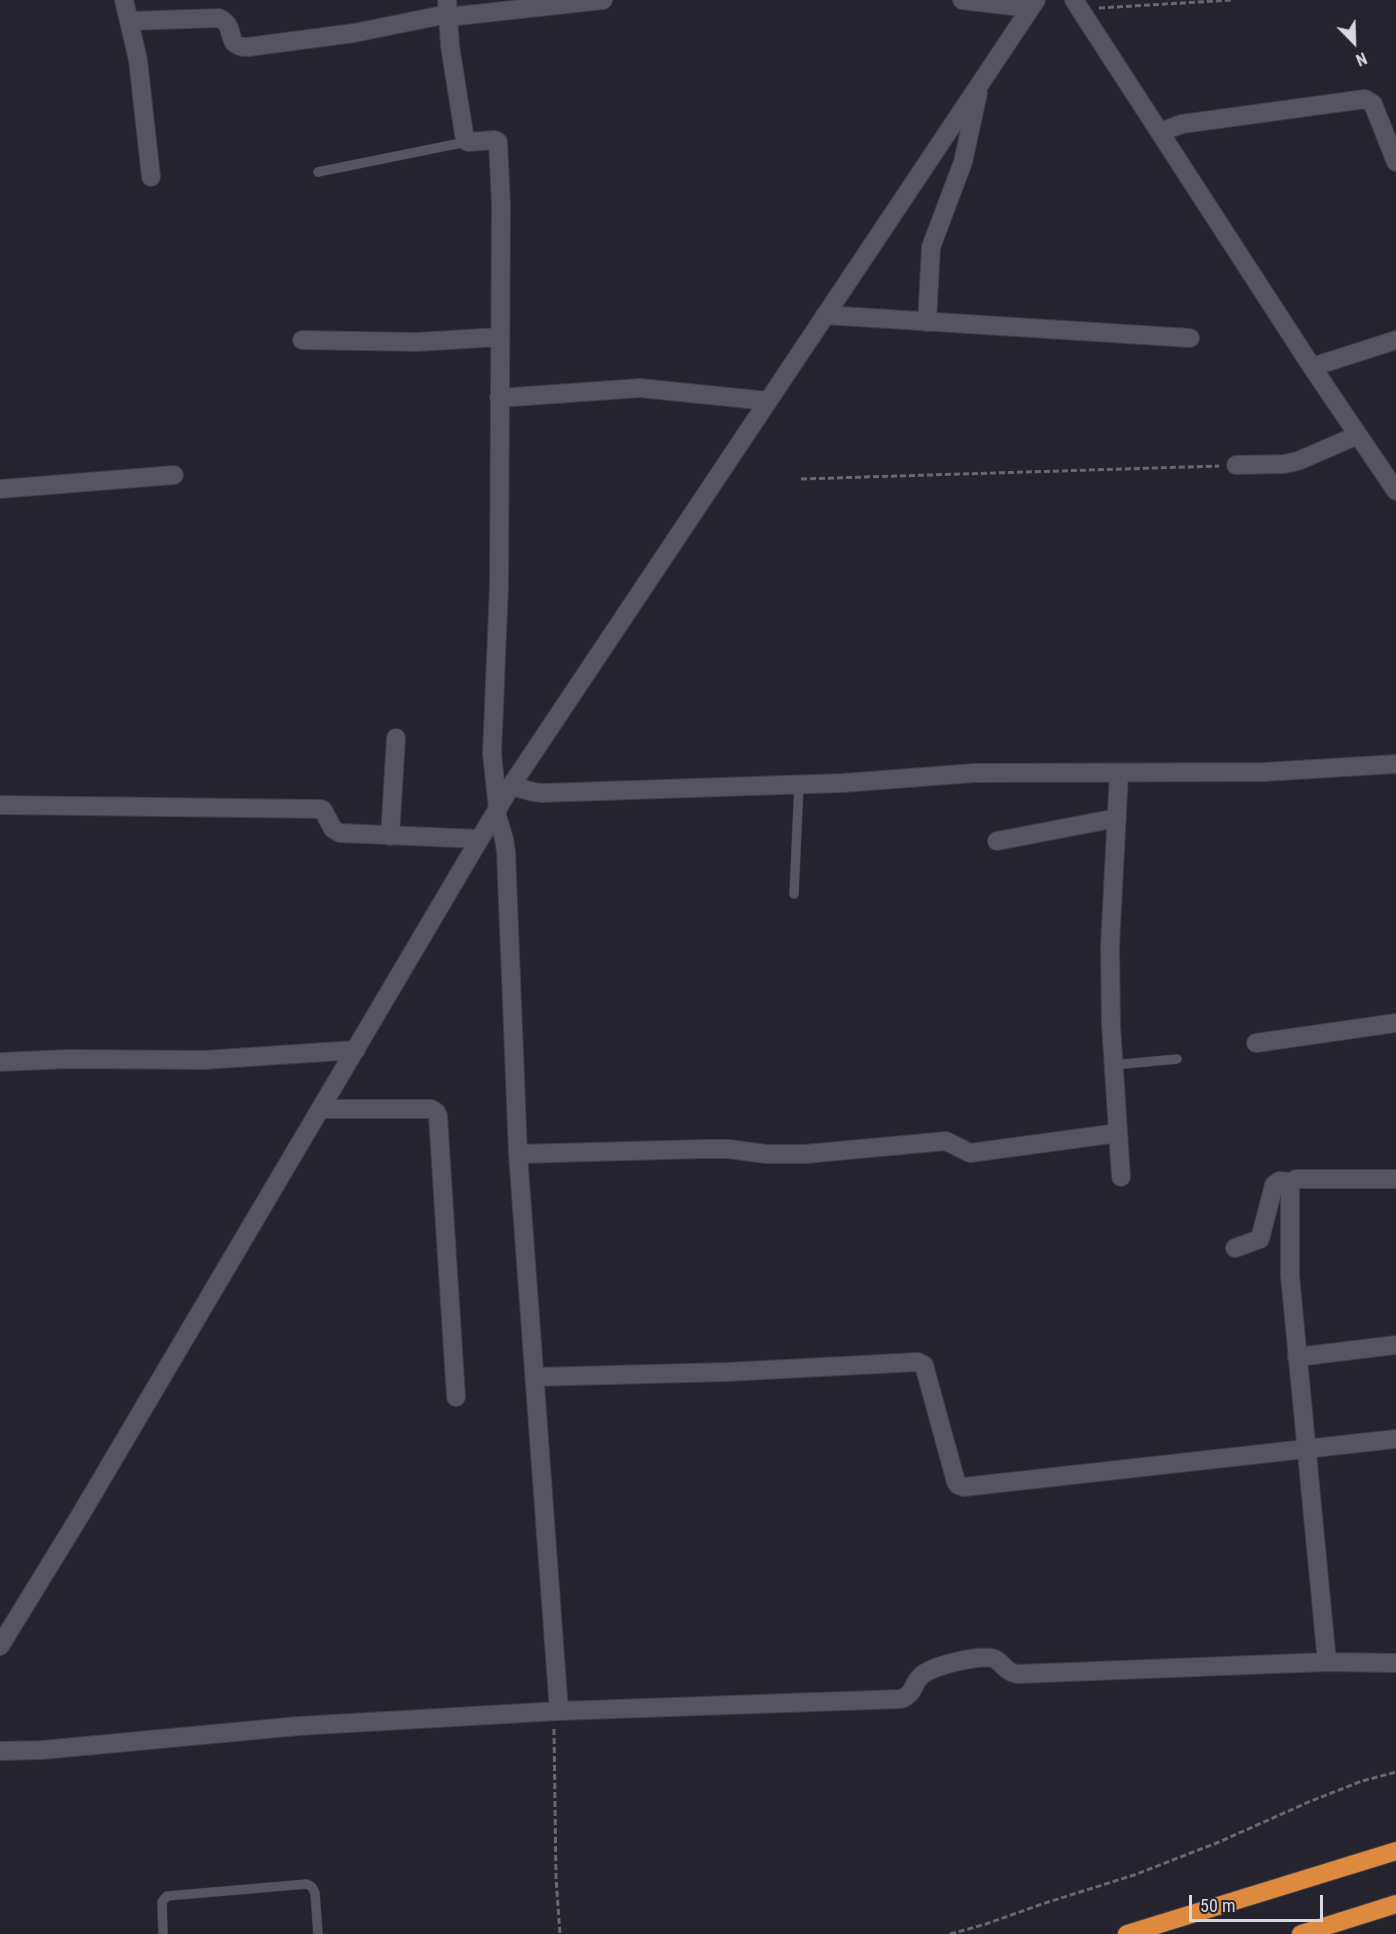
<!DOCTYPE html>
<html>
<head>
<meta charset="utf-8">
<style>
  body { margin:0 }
  #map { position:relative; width:1396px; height:1934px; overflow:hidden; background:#25232d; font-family:"Roboto Condensed",sans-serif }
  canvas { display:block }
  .north { position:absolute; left:1324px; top:12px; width:60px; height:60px; -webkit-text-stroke:4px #25232d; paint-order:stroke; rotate:157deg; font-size:16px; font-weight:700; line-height:24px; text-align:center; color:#d9d8df }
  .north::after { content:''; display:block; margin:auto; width:21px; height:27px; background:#d9d8df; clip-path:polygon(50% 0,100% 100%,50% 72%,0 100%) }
  .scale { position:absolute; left:1189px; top:1895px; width:134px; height:27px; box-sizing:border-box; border:3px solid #d9d8df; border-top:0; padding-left:8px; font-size:18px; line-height:21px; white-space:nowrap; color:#d9d8df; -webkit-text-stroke:4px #25232d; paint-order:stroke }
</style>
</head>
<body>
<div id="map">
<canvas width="1396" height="1934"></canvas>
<div class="north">N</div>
<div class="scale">50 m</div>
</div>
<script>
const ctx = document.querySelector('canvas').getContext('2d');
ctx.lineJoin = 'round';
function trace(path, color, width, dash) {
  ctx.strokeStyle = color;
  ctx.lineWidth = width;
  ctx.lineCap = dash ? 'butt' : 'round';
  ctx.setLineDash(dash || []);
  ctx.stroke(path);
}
const path = new Path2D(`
  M 1099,8 L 1232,0
  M 801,479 L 1219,466
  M 554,1729 L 556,1878 L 560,1934
  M 950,1934 L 986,1924 L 1042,1904 L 1134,1875 L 1219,1842 L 1311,1801 L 1362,1781 L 1396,1772`);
const lane = new Path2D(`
  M 318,172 L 466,142
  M 794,894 L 799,785
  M 1114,1065 L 1177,1059
  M 163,1934 L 162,1902 L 167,1896 L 307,1884 L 312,1887 L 315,1893 L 318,1934`);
const street = new Path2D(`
  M 124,0 L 138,60 L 151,177
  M 447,0 L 450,46 L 465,140 L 468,142 L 495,140 L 498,142 L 501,204 L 499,586 L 492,754 L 498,809
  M 962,0 L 1030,8
  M 448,17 L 603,0
  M 130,21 L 219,18 C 239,27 222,47 248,47 L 354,33 L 448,14
  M 1160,132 L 1182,124 L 1365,99 L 1373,104 L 1396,162
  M 825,315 L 1190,338
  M 927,322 L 931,247 L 963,162 L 978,93
  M 302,340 L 417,342 L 499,337
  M 1312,367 L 1396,340
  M 499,398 L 640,388 L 768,401
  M 1236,465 L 1284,464 L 1298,461 L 1358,435
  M 0,489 L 174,475
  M 1119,773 L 1110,946 L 1111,1025 L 1121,1177
  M 511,786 L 534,792 L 543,793 L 843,783 L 974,773 L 1264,772 L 1396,764
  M 0,805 L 321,809 L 323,810 L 333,829 L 340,833 L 479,839
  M 496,812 L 504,839 L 506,852 L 518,1154 L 559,1711
  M 390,836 L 396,738
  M 997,841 L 1117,818
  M 1256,1043 L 1396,1023
  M 0,1062 L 68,1059 L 204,1060 L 356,1050
  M 321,1109 L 431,1109 L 436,1112 L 438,1116 L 456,1397
  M 518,1154 L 703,1149 L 729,1149 L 766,1154 L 805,1154 L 946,1141 L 970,1153 L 1118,1133
  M 1235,1248 L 1260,1239 L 1274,1185 L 1279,1181 L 1291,1182
  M 1297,1357 L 1396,1345
  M 535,1377 L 727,1372 L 918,1362 L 924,1365 L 956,1482 L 958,1485 L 964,1487 L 1396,1439
  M 0,1646 L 81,1514 L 511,786 L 1036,0
  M 1327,1662 L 1290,1276 L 1290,1185 L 1296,1179 L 1396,1179
  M 0,1751 L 42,1750 L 299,1726 L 559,1711 L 901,1699 C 916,1693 912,1683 922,1675 C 932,1666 983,1653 995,1659 C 1004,1664 1005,1672 1018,1674 L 1327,1662 L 1396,1663`);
const secondary = new Path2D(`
  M 1074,0 L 1312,367 L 1396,491`);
const highway = new Path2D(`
  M 1127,1934 L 1396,1851
  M 1301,1934 L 1396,1904`);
trace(lane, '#3f3e46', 10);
trace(street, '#3f3e46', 20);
trace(secondary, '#3f3e46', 20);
trace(highway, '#3f3e46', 20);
trace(path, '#696770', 3, [6, 3]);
trace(lane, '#565460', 9);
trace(street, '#565460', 18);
trace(secondary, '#565460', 18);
trace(highway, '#dd893e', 18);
</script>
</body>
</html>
